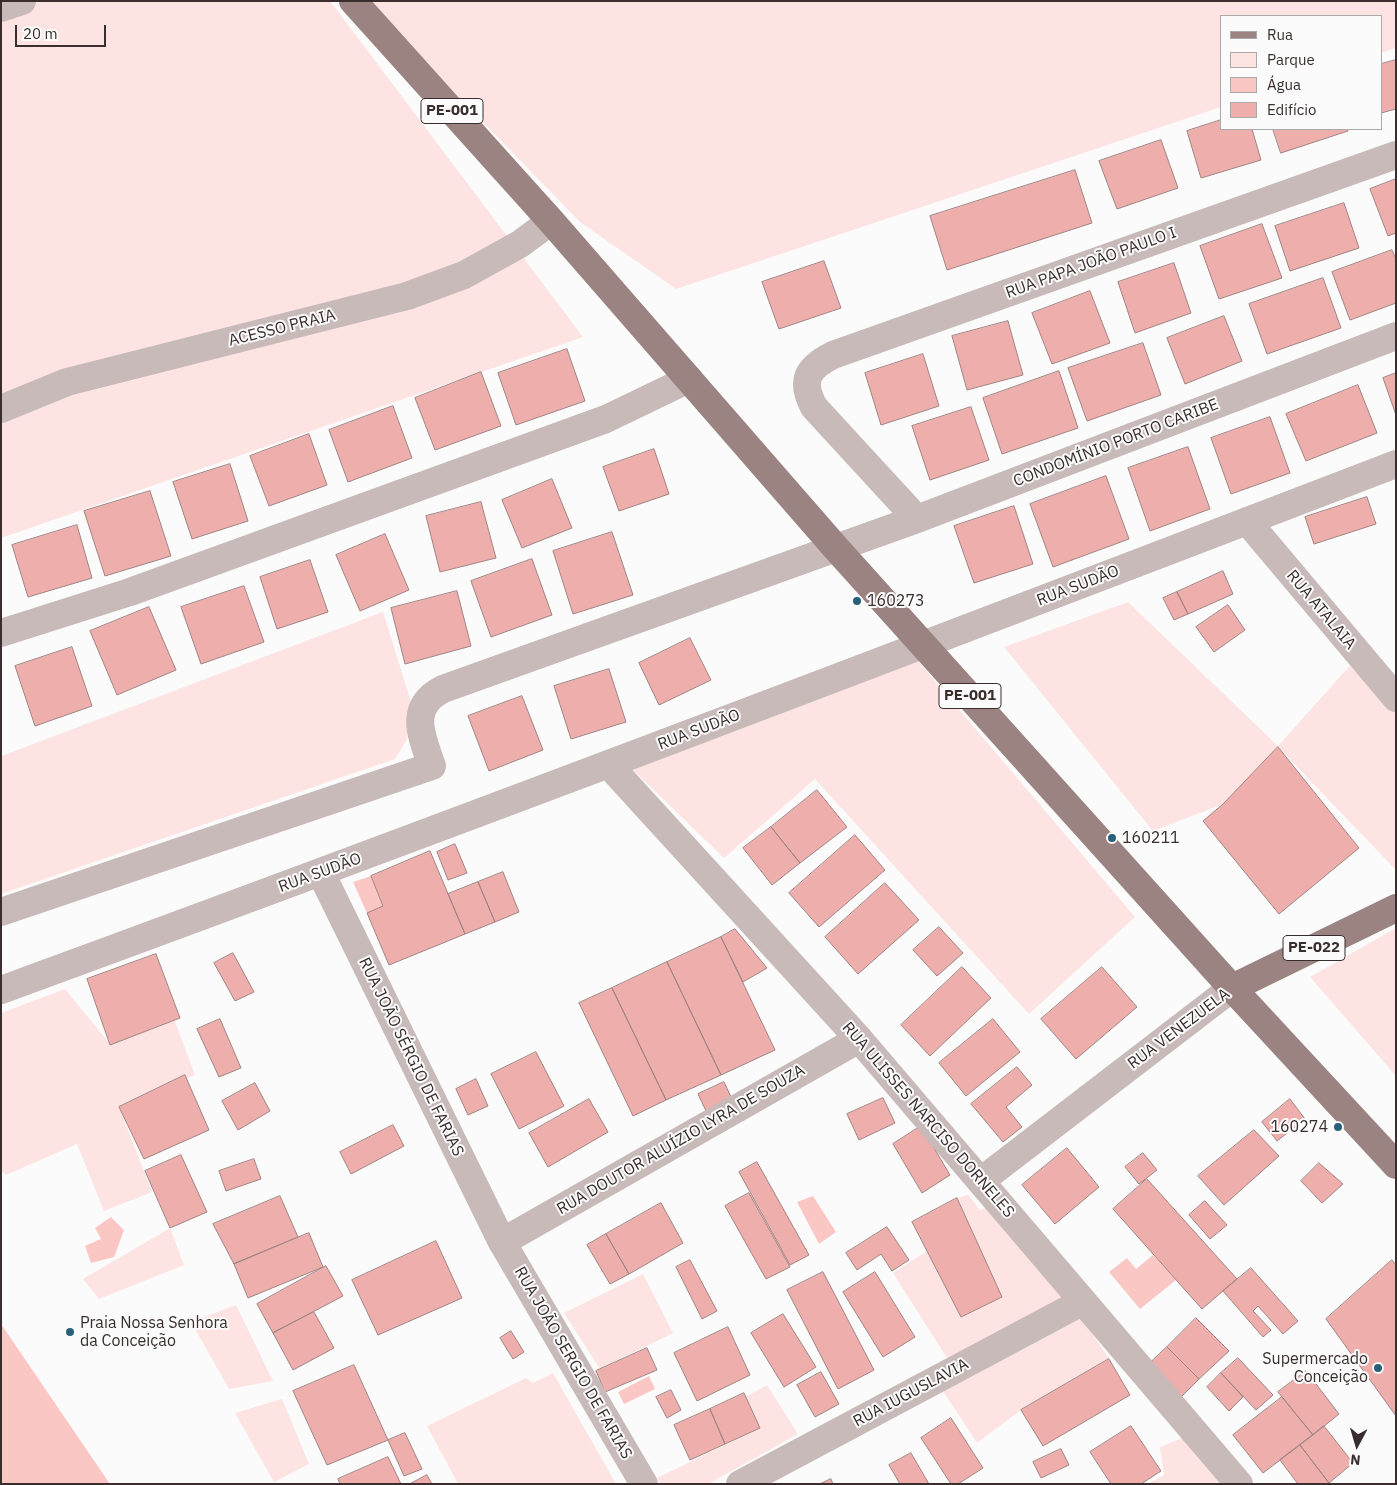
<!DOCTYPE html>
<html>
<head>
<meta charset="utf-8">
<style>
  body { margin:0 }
  #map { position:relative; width:1397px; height:1485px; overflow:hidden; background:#fbfbfb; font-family:"IBM Plex Sans",sans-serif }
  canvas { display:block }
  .frame { position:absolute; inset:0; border:2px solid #392d2d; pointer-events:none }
  .legend { position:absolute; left:1220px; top:15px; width:162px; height:115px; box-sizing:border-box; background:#fbfbfb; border:1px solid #ada9a9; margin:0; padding:6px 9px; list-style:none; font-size:15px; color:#392d2d }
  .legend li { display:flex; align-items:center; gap:10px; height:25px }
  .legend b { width:25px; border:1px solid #ada9a9 }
  .north { position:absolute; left:1332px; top:1420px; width:50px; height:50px; -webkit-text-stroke:4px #fbfbfb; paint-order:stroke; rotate:186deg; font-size:14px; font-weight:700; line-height:20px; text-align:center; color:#392d2d }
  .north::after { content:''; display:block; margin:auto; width:18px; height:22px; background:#392d2d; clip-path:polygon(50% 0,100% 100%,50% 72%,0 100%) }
  .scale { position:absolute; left:15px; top:25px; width:91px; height:22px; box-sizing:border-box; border:2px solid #392d2d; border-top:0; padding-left:6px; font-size:15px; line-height:18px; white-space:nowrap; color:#392d2d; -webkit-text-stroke:4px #fbfbfb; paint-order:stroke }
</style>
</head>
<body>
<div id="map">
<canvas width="1397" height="1485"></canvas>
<div class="frame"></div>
<ul class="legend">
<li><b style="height:6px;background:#9b8382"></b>Rua</li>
<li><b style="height:14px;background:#fde4e3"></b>Parque</li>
<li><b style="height:14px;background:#fbc7c5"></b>Água</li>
<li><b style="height:14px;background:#eeafac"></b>Edifício</li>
</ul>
<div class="north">N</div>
<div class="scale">20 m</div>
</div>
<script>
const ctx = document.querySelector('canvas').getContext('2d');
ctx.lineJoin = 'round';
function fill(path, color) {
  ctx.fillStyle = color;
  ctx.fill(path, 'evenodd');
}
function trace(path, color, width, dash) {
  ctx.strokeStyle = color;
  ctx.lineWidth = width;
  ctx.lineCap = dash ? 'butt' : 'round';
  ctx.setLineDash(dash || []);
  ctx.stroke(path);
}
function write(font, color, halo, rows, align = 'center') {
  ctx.font = font + ' "IBM Plex Sans",sans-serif';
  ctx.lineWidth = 4;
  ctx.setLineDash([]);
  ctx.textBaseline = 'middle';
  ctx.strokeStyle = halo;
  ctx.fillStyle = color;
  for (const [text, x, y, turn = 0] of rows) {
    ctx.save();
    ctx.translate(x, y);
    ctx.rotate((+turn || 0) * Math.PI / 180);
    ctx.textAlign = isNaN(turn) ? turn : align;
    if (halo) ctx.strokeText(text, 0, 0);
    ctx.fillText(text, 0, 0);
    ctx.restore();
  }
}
const green = new Path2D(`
  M 1,1 L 330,1 L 583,337 L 1,538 Z
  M 365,1 L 1396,1 L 1396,48 L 1381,53 L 1381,16 L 1221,16 L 1221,107 L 676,289 L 580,222 Z
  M 1128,602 L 1278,746 L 1355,660 L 1396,711 L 1396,870 L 1278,747 L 1223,804 L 1153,831 L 1004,647 Z
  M 383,612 L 411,702 L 407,739 L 395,759 L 1,894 L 1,756 Z
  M 918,661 L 1135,917 L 1029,1014 L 815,779 L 724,858 L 632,769 Z
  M 1396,928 L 1396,1076 L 1310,977 Z
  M 65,989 L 110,1044 L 173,1016 L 195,1075 L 119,1107 L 152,1192 L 104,1211 L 77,1144 L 6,1175 L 1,1170 L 1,1013 Z
  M 968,1195 L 980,1210 L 992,1206 L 1064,1298 L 947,1358 L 893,1273 L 927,1251 L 961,1317 L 1002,1297 L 957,1198 Z
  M 170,1228 L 184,1265 L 99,1299 L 83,1279 Z
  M 643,1274 L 673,1333 L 600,1369 L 564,1313 Z
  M 236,1305 L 273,1381 L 229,1389 L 191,1322 Z
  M 1082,1318 L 1109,1359 L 1021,1410 L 977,1443 L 943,1391 Z
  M 553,1373 L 616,1484 L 458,1484 L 427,1426 L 526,1378 L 533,1383 Z
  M 767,1385 L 798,1434 L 708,1484 L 661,1484 L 657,1478 L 760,1428 L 744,1398 Z
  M 282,1399 L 309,1464 L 274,1482 L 235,1413 Z
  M 1187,1436 L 1224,1484 L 1147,1484 L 1164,1475 L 1160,1447 Z`);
const water = new Path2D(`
  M 371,876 L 383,906 L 367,913 L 353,882 Z
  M 813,1196 L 836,1232 L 819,1244 L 797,1202 Z
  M 111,1217 L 124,1230 L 114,1257 L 91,1263 L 85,1246 L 101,1239 L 95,1228 Z
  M 1153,1255 L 1176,1280 L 1140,1309 L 1109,1272 L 1127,1258 L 1136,1269 Z
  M 1,1324 L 110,1484 L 1,1484 Z
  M 649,1376 L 655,1389 L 624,1404 L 618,1392 Z`);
const building = new Path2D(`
  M 1396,60 L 1396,109 L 1381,113 L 1381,64 Z
  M 1221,120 L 1221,129 L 1252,129 L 1261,160 L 1201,178 L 1187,131 Z
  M 1273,129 L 1347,129 L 1348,131 L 1281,153 Z
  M 1161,140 L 1178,188 L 1117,209 L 1099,161 Z
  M 1075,170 L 1092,223 L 947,270 L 930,216 Z
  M 1396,179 L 1396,233 L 1388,236 L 1370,189 Z
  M 1344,203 L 1359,248 L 1290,271 L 1275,226 Z
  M 1262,224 L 1282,278 L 1219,299 L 1200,246 Z
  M 1392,250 L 1396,259 L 1396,303 L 1350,320 L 1332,272 Z
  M 824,261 L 841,308 L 779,329 L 762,282 Z
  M 1174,263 L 1191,313 L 1135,333 L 1118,282 Z
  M 1323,278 L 1341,328 L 1267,354 L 1249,304 Z
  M 1090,291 L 1110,343 L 1052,364 L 1032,313 Z
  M 1224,316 L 1242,361 L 1185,384 L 1167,338 Z
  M 1008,321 L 1023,375 L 967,390 L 952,336 Z
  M 1143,343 L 1161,395 L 1087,421 L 1068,368 Z
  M 567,349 L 585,401 L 516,425 L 498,373 Z
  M 923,354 L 939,406 L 881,425 L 865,373 Z
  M 1059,371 L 1078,428 L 1002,454 L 983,398 Z
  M 481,372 L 501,426 L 435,450 L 415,398 Z
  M 1396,373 L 1396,415 L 1383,378 Z
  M 1358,385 L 1377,433 L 1306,461 L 1286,414 Z
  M 393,406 L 412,458 L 348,482 L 329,430 Z
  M 971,407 L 989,460 L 930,480 L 912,426 Z
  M 1270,417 L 1290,473 L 1231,494 L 1211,438 Z
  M 309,434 L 327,485 L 269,506 L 250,456 Z
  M 1188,447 L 1210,509 L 1150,531 L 1128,468 Z
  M 654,449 L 669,494 L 619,511 L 603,467 Z
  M 230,464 L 248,521 L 192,539 L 173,482 Z
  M 1106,476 L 1129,539 L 1053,567 L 1030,504 Z
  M 552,479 L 572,528 L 522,548 L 502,500 Z
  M 150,491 L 171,556 L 105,576 L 84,511 Z
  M 1367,497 L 1376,524 L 1314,544 L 1305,517 Z
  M 481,502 L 496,558 L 440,572 L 426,516 Z
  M 1014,506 L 1033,564 L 974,583 L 954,526 Z
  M 77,525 L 92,578 L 28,597 L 12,545 Z
  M 612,532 L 633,595 L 573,614 L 553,551 Z
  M 385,534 L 409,590 L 360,611 L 336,555 Z
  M 532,559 L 552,615 L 491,637 L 471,581 Z
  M 310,560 L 328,612 L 277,629 L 260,577 Z
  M 1223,571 L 1233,594 L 1188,614 L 1177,592 Z
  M 244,586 L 264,642 L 201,664 L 181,607 Z
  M 457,591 L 471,646 L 405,664 L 391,608 Z
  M 1177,592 L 1188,614 L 1174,620 L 1163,598 Z
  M 1228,605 L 1245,630 L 1214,652 L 1196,627 Z
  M 149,607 L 176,670 L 117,695 L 90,631 Z
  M 690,638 L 711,680 L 659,705 L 639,663 Z
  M 72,647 L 92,706 L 35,726 L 15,666 Z
  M 609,669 L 626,722 L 571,739 L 554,686 Z
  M 522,696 L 543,750 L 489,771 L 468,716 Z
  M 1278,747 L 1359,848 L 1279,914 L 1203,821 L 1223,804 Z
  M 817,790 L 847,827 L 800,863 L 771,827 Z
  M 771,827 L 800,863 L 772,885 L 743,848 Z
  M 855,835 L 885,870 L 819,927 L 789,893 Z
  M 455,844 L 467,873 L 448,880 L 437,852 Z
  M 430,851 L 465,934 L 389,965 L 367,913 L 383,906 L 371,876 Z
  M 503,872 L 519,912 L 495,922 L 478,882 Z
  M 478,882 L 495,922 L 465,934 L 448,894 Z
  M 885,883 L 919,920 L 858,974 L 825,937 Z
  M 939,927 L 963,953 L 937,976 L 913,950 Z
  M 735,929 L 767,968 L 743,982 L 721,937 Z
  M 721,937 L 775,1050 L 721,1075 L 667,962 Z
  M 233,953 L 254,992 L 235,1001 L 214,963 Z
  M 156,954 L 180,1018 L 110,1045 L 87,979 Z
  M 667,962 L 721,1075 L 666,1100 L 612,988 Z
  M 962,967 L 991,998 L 930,1056 L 901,1025 Z
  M 1102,967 L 1137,1007 L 1076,1059 L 1041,1019 Z
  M 612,988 L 666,1100 L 633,1116 L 579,1003 Z
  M 220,1019 L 241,1068 L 219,1077 L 197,1029 Z
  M 993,1019 L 1020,1052 L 966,1096 L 939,1063 Z
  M 536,1052 L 564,1106 L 519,1129 L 491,1074 Z
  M 1017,1067 L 1032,1085 L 1006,1107 L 1022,1127 L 1003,1142 L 971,1104 Z
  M 185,1075 L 209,1130 L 144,1159 L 119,1107 Z
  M 476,1079 L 488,1106 L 468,1115 L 456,1089 Z
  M 724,1082 L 732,1099 L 706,1111 L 698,1094 Z
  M 255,1083 L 270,1111 L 238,1130 L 222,1101 Z
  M 883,1098 L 895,1123 L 859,1140 L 847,1114 Z
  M 589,1099 L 608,1132 L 548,1167 L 529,1133 Z
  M 1290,1099 L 1305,1119 L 1277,1141 L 1262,1122 Z
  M 393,1125 L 404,1146 L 351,1174 L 340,1152 Z
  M 921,1126 L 950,1175 L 922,1193 L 893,1144 Z
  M 1254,1130 L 1279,1156 L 1224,1205 L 1198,1176 Z
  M 1067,1148 L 1099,1187 L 1055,1224 L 1022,1185 Z
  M 1143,1153 L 1157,1170 L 1139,1184 L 1125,1167 Z
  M 181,1155 L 207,1212 L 170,1228 L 145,1171 Z
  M 254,1159 L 261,1179 L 226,1191 L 219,1171 Z
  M 757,1162 L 809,1255 L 790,1265 L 739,1172 Z
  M 1319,1163 L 1343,1184 L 1322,1203 L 1301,1181 Z
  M 1147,1179 L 1237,1279 L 1202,1309 L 1113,1209 Z
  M 749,1193 L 790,1267 L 766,1279 L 725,1206 Z
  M 280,1196 L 298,1237 L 234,1264 L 213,1224 Z
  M 957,1198 L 1002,1297 L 961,1317 L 912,1222 Z
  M 1205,1201 L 1227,1225 L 1210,1239 L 1189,1215 Z
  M 661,1203 L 683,1243 L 629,1274 L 606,1234 Z
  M 887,1227 L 909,1260 L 892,1271 L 881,1254 L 857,1270 L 846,1253 Z
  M 309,1233 L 323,1267 L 248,1298 L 234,1264 Z
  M 606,1234 L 629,1274 L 610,1284 L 587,1245 Z
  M 436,1241 L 462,1298 L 378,1335 L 352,1280 Z
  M 690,1260 L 717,1311 L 702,1319 L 676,1267 Z
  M 1392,1260 L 1396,1265 L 1396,1416 L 1326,1319 Z
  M 326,1266 L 343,1296 L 273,1333 L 257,1304 Z
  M 1251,1268 L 1298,1321 L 1283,1334 L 1258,1306 L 1253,1311 L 1271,1330 L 1263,1337 L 1223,1291 Z
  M 823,1272 L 874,1370 L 838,1389 L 787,1290 Z
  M 875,1272 L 915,1337 L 883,1357 L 843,1292 Z
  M 314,1312 L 334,1348 L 293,1370 L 273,1333 Z
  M 783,1314 L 816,1367 L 784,1387 L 751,1333 Z
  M 1196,1318 L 1229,1351 L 1199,1379 L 1167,1347 Z
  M 728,1327 L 750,1375 L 697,1401 L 674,1353 Z
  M 511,1331 L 524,1352 L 513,1359 L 500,1338 Z
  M 1167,1347 L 1199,1379 L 1180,1398 L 1147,1366 Z
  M 647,1348 L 657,1370 L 605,1392 L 596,1371 Z
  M 1238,1358 L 1273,1395 L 1256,1410 L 1221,1373 Z
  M 1109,1359 L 1130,1395 L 1043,1446 L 1021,1410 Z
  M 354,1365 L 388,1440 L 327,1465 L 293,1391 Z
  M 1306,1371 L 1339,1414 L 1313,1435 L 1278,1392 Z
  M 821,1372 L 839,1404 L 815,1417 L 797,1385 Z
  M 1221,1373 L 1243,1397 L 1229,1411 L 1207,1387 Z
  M 671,1390 L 681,1410 L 667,1418 L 656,1397 Z
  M 744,1393 L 760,1428 L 725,1444 L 710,1409 Z
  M 1282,1397 L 1313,1435 L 1263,1473 L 1233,1435 Z
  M 710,1409 L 725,1444 L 690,1460 L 674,1425 Z
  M 951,1418 L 983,1468 L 958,1484 L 951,1484 L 921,1438 Z
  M 1131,1426 L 1161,1471 L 1141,1484 L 1111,1484 L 1090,1452 Z
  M 1324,1426 L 1353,1463 L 1329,1483 L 1300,1445 Z
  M 405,1433 L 422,1469 L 404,1476 L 388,1440 Z
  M 1300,1445 L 1329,1483 L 1327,1484 L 1298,1484 L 1280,1460 Z
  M 1061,1449 L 1069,1465 L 1041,1478 L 1033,1462 Z
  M 911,1453 L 929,1484 L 900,1484 L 889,1465 Z
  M 388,1457 L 401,1484 L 340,1484 L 338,1479 Z
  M 427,1475 L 432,1484 L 410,1484 Z
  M 831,1479 L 833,1484 L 820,1484 Z`);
const minor = new Path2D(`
  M 1,8 L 22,1
  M 1,409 L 67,382 L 407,296 L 464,275 L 520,244 L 551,221
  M 917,519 L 814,407 C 800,381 807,368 833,355 L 1396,155
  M 1247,521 L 1396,698
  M 1,633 L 130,592 L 606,419 L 689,379
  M 608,764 L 859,1039 L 1239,1484
  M 321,873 L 502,1242 L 644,1484
  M 1,912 L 432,766 C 422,737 407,707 443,689 L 917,519 L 1396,336
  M 1,990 C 468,819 932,642 1396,464
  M 982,1180 L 1232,988
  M 502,1242 L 859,1039
  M 740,1484 L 1082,1302`);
const major = new Path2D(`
  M 353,1 L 551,221 L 835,547 L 1232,988 L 1396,1165
  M 1232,988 L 1396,908`);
const markers = [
  [857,601,5,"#28607a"],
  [1112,838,5,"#28607a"],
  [1338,1127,5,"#28607a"],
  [70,1332,5,"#28607a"],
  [1378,1368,5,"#28607a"]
];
const shields = [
  [452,111,62],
  [970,696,62],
  [1314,948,62]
];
const shieldNames = [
  ["PE-001",452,111],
  ["PE-001",970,696],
  ["PE-022",1314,948]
];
const streetNames = [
  ["RUA PAPA JOÃO PAULO I",1091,263,-20],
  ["ACESSO PRAIA",282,328,-14],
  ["CONDOMÍNIO PORTO CARIBE",1116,443,-21],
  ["RUA SUDÃO",1078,586,-21],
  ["RUA ATALAIA",1321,610,50],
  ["RUA SUDÃO",699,730,-21],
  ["RUA SUDÃO",320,873,-20],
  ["RUA VENEZUELA",1179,1029,-37],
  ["RUA JOÃO SÉRGIO DE FARIAS",411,1057,64],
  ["RUA ULISSES NARCISO DORNELES",928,1120,49],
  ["RUA DOUTOR ALUÍZIO LYRA DE SOUZA",681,1140,-30],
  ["RUA JOÃO SERGIO DE FARIAS",573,1363,60],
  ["RUA IUGUSLAVIA",911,1393,-28]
];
const poiNames = [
  ["160273",867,601],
  ["160211",1122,838],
  ["160274",1328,1127,"right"],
  ["Praia Nossa Senhora",80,1323],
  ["da Conceição",80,1341],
  ["Supermercado",1368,1359,"right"],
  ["Conceição",1368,1377,"right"]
];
fill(green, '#fde4e3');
fill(water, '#fbc7c5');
fill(building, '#eeafac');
trace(building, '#a08483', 1);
trace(minor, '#c7bab9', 28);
trace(major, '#9b8382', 28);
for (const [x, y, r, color] of markers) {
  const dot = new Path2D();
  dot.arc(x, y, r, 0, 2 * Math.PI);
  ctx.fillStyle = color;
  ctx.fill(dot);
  trace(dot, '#fbfbfb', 2);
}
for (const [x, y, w] of shields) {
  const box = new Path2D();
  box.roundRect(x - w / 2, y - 12.5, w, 25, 4);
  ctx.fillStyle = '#fbfbfb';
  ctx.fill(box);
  trace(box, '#392d2d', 1);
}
write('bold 15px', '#392d2d', null, shieldNames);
write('16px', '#392d2d', '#fbfbfb', streetNames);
write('16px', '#392d2d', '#fbfbfb', poiNames, 'left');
</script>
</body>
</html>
